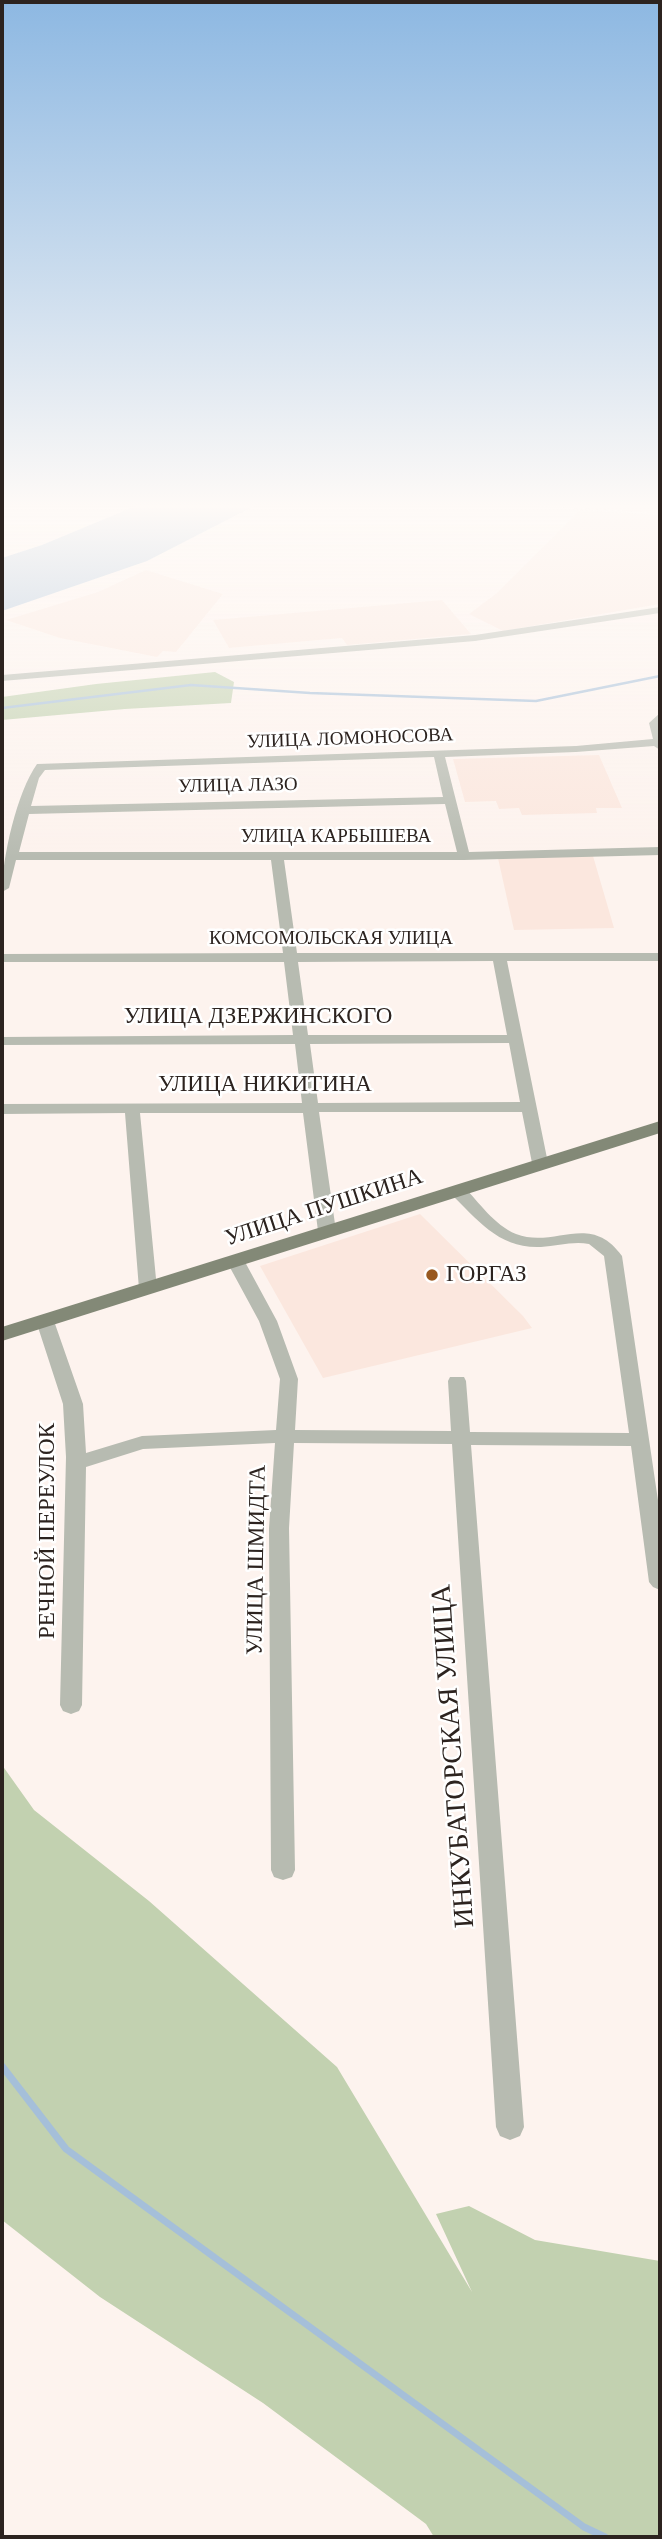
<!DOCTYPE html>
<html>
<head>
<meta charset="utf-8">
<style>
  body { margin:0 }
  #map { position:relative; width:662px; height:2539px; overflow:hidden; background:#fdf3ee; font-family:Georgia,serif }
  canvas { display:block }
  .frame { position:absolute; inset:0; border:4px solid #2c231f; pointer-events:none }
</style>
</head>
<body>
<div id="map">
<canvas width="662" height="2539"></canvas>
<div class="frame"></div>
</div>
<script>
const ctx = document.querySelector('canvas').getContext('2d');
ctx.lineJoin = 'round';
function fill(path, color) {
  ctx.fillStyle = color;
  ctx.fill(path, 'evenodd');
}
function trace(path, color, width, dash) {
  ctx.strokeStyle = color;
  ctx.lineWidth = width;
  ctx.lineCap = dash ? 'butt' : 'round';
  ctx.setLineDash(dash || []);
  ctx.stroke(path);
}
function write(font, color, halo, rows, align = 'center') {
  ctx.font = font + ' Georgia,serif';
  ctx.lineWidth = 5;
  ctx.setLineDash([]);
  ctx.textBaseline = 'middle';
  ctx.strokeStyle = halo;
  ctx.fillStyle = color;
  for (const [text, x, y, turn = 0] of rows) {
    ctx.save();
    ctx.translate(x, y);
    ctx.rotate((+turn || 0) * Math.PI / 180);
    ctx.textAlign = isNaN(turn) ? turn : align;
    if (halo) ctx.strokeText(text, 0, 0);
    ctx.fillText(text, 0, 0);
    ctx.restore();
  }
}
const built = new Path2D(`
  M 520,503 L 660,503 L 660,513 L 520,505 Z
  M 580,510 L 660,515 L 660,604 L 503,631 L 469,614 L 497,593 Z
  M 146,570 L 223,594 L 176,652 L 163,651 L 157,657 L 60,638 L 6,620 L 98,592 Z
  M 442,600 L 471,634 L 347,645 L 342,638 L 229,648 L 213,620 Z
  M 599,755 L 622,808 L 596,808 L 597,813 L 522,815 L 519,808 L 499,809 L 496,801 L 465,802 L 453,759 Z
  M 593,856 L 614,928 L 514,930 L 498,858 Z
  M 420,1214 L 523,1316 L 532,1328 L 323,1378 L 260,1266 Z`);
const green = new Path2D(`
  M 215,672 L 234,682 L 231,703 L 125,709 L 2,720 L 2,697 L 96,684 Z
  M 2,1765 L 34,1810 L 149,1901 L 337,2067 L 472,2292 L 436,2214 L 469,2206 L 535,2240 L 660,2261 L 660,2537 L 434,2537 L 426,2524 L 263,2403 L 100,2297 L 2,2220 Z`);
const water = new Path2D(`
  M 143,503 L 260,503 L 147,561 L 2,611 L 2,558 L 42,545 Z`);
const streamFar1 = new Path2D(`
  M 2,708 L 191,685 L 310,693 L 536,701 L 660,676`);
const stream = new Path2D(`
  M 2,2066 L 66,2149 L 584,2527 L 605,2537`);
const minor = new Path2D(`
  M 660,607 L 660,613 L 475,641 L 2,681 L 2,675 L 475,635 Z
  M 660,713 L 660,750 L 654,746 L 576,752 L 445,757 L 469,852 L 660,847 L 660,855 L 464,860 L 284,860 L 297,953 L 660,953 L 660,961 L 507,961 L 548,1163 L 546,1166 L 540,1168 L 532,1163 L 522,1112 L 319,1112 L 336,1231 L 327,1236 L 318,1231 L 303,1113 L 140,1113 L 157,1289 L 148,1294 L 142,1293 L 139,1289 L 125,1113 L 2,1114 L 2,1104 L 302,1103 L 295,1044 L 2,1045 L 2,1037 L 293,1035 L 284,962 L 2,962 L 2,954 L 283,953 L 271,860 L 16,860 L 9,888 L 2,892 C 2,858 17,792 37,764 L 576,746 L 653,739 L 649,723 ZM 434,757 L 443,797 L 31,806 L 39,778 L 45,770 ZM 445,804 L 457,852 L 19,852 L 29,814 ZM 493,961 L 507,1035 L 308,1035 L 298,962 ZM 509,1043 L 520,1102 L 318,1103 L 310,1044 Z
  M 457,1185 L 463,1186 C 479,1202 494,1225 516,1234 C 555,1249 590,1211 622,1256 L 660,1514 L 660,1590 L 653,1587 L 649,1582 L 631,1446 L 471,1445 L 524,2127 L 520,2136 L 510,2140 L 500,2136 L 496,2127 L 452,1444 L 294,1443 L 289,1528 L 295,1870 L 292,1877 L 283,1880 L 274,1877 L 271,1870 L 269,1528 L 275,1443 L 143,1449 L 86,1467 L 82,1705 L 79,1711 L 71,1714 L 63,1711 L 60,1705 L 66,1457 L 63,1404 L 36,1321 L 45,1315 L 54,1321 L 83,1404 L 86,1453 L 142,1436 L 276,1430 L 280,1379 L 259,1321 L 227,1262 L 236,1257 L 245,1262 L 277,1321 L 298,1379 L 295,1430 L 451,1431 L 448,1381 L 450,1377 L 464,1377 L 466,1381 L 470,1432 L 629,1433 L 604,1256 L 589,1244 C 573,1241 557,1246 541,1247 C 499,1249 478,1220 451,1194 L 449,1190 Z`);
const major = new Path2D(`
  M 660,1121 L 660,1133 L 2,1341 L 2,1327 Z`);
const markers = [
  [432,1275,7,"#985920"]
];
const farStreetnames = [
  ["УЛИЦА ЛОМОНОСОВА",350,739,-2],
  ["УЛИЦА ЛАЗО",238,786,-1],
  ["УЛИЦА КАРБЫШЕВА",336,837],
  ["КОМСОМОЛЬСКАЯ УЛИЦА",331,939]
];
const streetNames = [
  ["УЛИЦА ДЗЕРЖИНСКОГО",258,1017],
  ["УЛИЦА НИКИТИНА",265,1085],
  ["УЛИЦА ПУШКИНА",324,1208,-18],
  ["РЕЧНОЙ ПЕРЕУЛОК",48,1531,-90],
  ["УЛИЦА ШМИДТА",257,1560,-89]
];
const poiNames = [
  ["ГОРГАЗ",446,1275]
];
const nearStreetnames = [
  ["ИНКУБАТОРСКАЯ УЛИЦА",454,1756,-94]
];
fill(built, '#fbe7de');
fill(green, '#c2d1b0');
fill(water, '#a5bfd9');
trace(streamFar1, '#a5bfd9', 2.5);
trace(stream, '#a5bfd9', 7);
fill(minor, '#b7bbb1');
fill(major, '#838977');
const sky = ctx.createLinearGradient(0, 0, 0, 858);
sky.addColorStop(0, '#8db8e2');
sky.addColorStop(0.59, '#fefaf7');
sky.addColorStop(1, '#fefaf700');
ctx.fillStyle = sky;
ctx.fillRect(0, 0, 662, 858);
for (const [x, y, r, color] of markers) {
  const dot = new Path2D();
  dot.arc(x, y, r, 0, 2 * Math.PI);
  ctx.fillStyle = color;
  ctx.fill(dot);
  trace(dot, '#fff', 2.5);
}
write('19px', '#2c231f', '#fff', farStreetnames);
write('23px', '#2c231f', '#fff', streetNames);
write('23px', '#2c231f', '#fff', poiNames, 'left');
write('28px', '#2c231f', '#fff', nearStreetnames);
</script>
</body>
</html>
